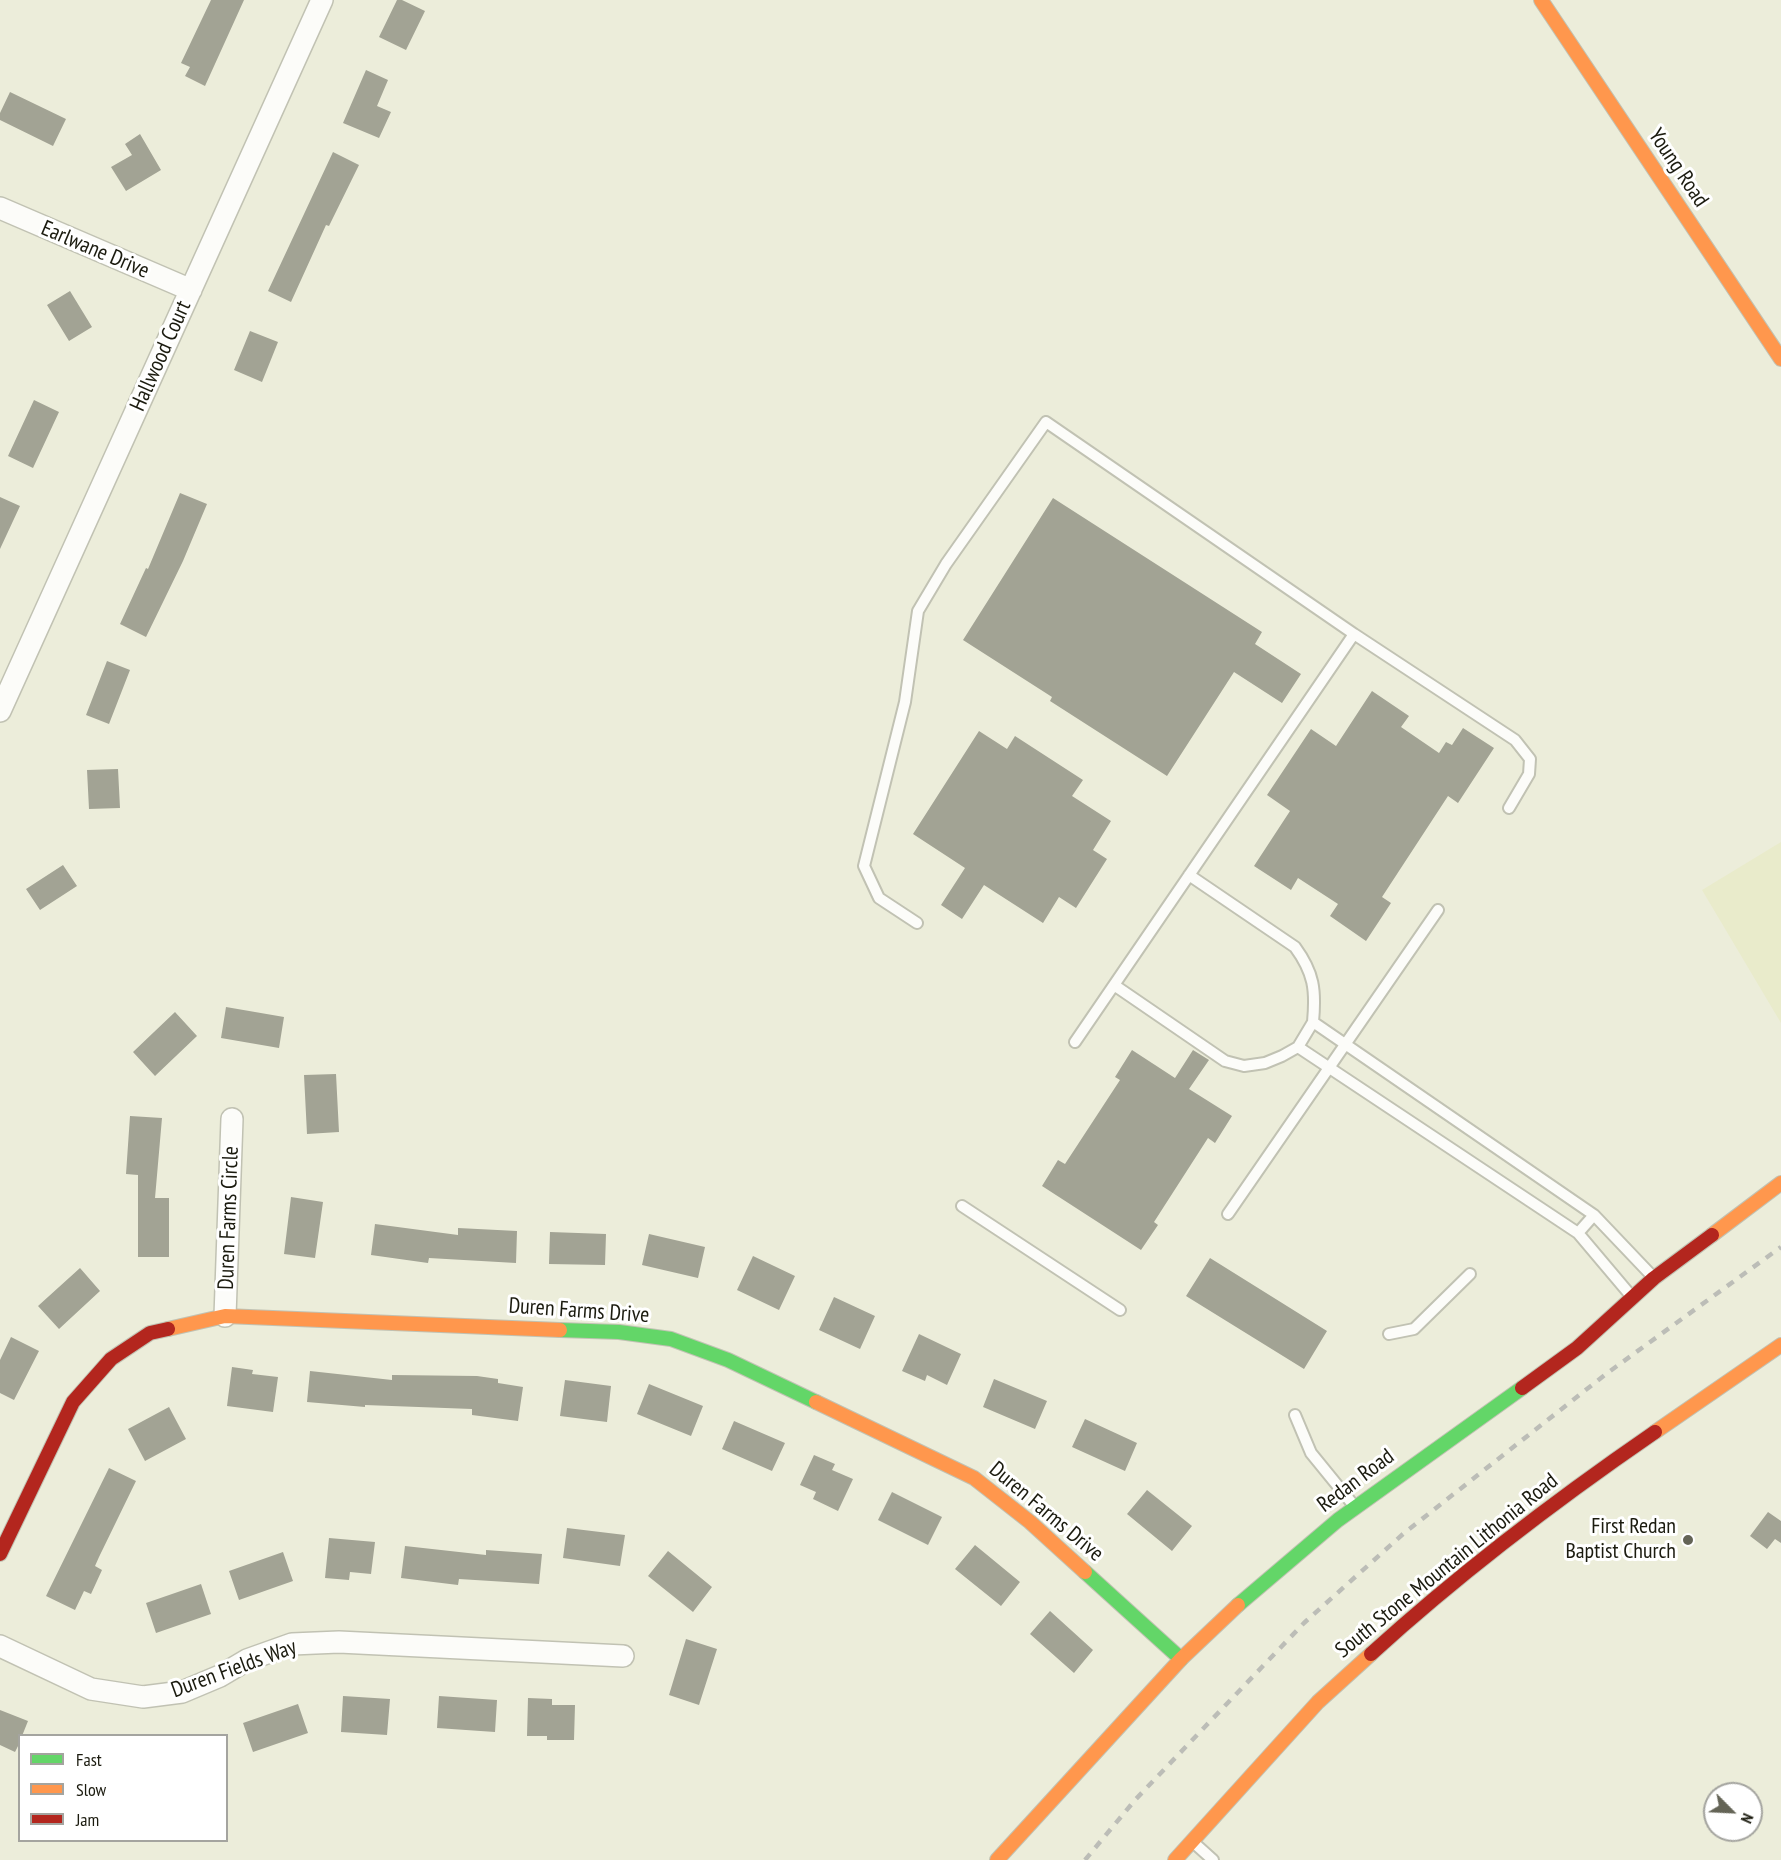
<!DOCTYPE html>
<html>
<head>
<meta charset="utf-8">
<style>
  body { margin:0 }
  #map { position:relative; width:1781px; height:1860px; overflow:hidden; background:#ecedda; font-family:"PT Sans Narrow",sans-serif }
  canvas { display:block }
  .legend { position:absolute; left:18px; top:1734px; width:210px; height:108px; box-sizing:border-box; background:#fff; border:2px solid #a4a49f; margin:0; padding:8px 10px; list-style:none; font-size:18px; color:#1b1b0f }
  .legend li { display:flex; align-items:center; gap:12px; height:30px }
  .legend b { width:30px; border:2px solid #a4a49f }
  .north { position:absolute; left:1703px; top:1782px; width:60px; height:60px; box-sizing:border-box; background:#fff; border:2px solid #a4a49f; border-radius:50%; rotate:114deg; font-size:16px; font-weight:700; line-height:24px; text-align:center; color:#1b1b0f }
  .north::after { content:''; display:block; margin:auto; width:21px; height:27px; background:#646456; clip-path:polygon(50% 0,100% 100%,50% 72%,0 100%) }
</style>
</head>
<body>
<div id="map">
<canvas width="1781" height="1860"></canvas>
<ul class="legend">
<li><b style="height:8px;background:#63d668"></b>Fast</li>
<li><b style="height:8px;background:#ff974d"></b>Slow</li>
<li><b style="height:8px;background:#b3261e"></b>Jam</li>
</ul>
<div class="north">N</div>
</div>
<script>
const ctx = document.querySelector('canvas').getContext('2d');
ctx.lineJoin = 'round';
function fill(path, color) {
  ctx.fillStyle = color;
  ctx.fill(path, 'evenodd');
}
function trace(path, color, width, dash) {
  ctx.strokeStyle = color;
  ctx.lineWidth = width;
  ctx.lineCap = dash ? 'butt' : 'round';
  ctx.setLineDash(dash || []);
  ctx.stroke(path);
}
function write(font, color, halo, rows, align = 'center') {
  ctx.font = font + ' "PT Sans Narrow",sans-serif';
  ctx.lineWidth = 6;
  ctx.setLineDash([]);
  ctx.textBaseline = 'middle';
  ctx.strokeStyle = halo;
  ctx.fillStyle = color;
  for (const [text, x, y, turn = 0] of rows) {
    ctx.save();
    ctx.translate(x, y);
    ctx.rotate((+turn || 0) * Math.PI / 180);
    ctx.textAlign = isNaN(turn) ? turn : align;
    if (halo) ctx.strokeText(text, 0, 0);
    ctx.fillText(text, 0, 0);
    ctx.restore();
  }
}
const built = new Path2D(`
  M 1781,842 L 1781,1023 L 1702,890 Z`);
const building = new Path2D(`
  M 211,0 L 244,0 L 205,86 L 185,76 L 190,67 L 181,63 Z
  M 397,0 L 402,0 L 425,11 L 406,50 L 379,37 Z
  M 366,70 L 388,80 L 377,106 L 391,112 L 379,138 L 343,123 Z
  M 10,92 L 66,119 L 53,146 L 0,120 L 0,113 Z
  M 140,134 L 161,170 L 126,191 L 111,167 L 132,155 L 125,144 Z
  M 333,152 L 359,165 L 329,226 L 326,225 L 291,302 L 268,291 Z
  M 70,291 L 92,327 L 69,341 L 47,305 Z
  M 250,331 L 278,342 L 262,382 L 234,370 Z
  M 34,400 L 59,412 L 33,468 L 8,456 Z
  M 180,493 L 207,504 L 183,561 L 146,637 L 120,624 L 146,568 L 148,569 Z
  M 0,497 L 20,506 L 0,549 Z
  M 1053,498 L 1262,632 L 1255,644 L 1301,674 L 1282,703 L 1234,672 L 1167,776 L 1050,701 L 1052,697 L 963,640 Z
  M 107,661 L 130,670 L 109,724 L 86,715 Z
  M 1372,691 L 1409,716 L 1401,727 L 1439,753 L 1446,742 L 1452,745 L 1463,728 L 1494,748 L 1458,803 L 1448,796 L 1382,897 L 1391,903 L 1366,941 L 1330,916 L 1338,904 L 1298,878 L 1291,890 L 1254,866 L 1290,811 L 1267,795 L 1311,729 L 1336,746 Z
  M 979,731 L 1007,749 L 1015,736 L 1083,780 L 1072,796 L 1111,821 L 1093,850 L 1107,859 L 1076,908 L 1059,897 L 1043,923 L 984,885 L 962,919 L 941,905 L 965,868 L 913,834 Z
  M 118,769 L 120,808 L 89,809 L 87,770 Z
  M 63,865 L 77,886 L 40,910 L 26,889 Z
  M 226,1007 L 284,1017 L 279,1048 L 221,1038 Z
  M 175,1012 L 197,1036 L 155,1076 L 133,1052 Z
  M 1132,1050 L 1175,1078 L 1193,1050 L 1209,1060 L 1189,1089 L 1232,1116 L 1215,1143 L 1208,1138 L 1154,1222 L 1158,1225 L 1141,1250 L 1042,1186 L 1058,1160 L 1065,1164 L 1120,1080 L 1115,1077 Z
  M 336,1074 L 339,1132 L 307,1134 L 304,1075 Z
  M 130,1116 L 162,1118 L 155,1198 L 169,1198 L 169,1257 L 138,1257 L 138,1175 L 126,1174 Z
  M 291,1197 L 323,1202 L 315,1258 L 284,1254 Z
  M 375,1224 L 458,1235 L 458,1228 L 517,1231 L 516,1263 L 429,1258 L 428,1263 L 371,1255 Z
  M 550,1232 L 606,1234 L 605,1265 L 549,1264 Z
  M 649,1234 L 705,1247 L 698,1278 L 642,1265 Z
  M 753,1256 L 795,1276 L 779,1310 L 737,1290 Z
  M 1210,1258 L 1327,1331 L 1304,1369 L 1186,1296 Z
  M 80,1268 L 100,1291 L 59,1329 L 38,1306 Z
  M 834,1297 L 875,1316 L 860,1349 L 819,1330 Z
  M 919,1334 L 961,1354 L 947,1385 L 927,1375 L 925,1381 L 902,1371 Z
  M 11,1337 L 39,1351 L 14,1400 L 0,1393 L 0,1360 Z
  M 232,1367 L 253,1370 L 252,1374 L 278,1377 L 273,1412 L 227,1406 Z
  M 310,1371 L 392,1380 L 392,1375 L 477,1376 L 498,1379 L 498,1383 L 523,1387 L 518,1421 L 472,1415 L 472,1409 L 365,1405 L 365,1407 L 307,1402 Z
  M 994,1379 L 1047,1401 L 1035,1429 L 983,1407 Z
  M 565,1380 L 611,1386 L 607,1422 L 560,1416 Z
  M 649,1384 L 703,1406 L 691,1436 L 637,1414 Z
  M 169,1407 L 186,1439 L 145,1461 L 128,1429 Z
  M 1085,1419 L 1137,1443 L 1125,1471 L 1072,1447 Z
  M 734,1421 L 785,1443 L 772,1471 L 722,1449 Z
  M 814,1455 L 835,1464 L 832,1470 L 853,1479 L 838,1511 L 813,1499 L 816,1492 L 800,1485 Z
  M 109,1468 L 136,1481 L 99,1557 L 95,1566 L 102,1570 L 91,1594 L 84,1591 L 75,1610 L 46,1596 Z
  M 1147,1490 L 1192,1526 L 1172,1551 L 1127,1514 Z
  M 892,1492 L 942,1517 L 928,1545 L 878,1520 Z
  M 1768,1512 L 1781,1521 L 1781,1543 L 1775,1539 L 1767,1549 L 1750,1536 Z
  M 567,1528 L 625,1535 L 620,1566 L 563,1558 Z
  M 329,1538 L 375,1542 L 371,1574 L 350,1572 L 349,1580 L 325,1578 Z
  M 975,1545 L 1020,1582 L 1001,1606 L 955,1569 Z
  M 405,1546 L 486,1555 L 486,1550 L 542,1554 L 539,1584 L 459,1579 L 458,1585 L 401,1578 Z
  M 668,1551 L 712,1587 L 693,1612 L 648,1576 Z
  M 283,1552 L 293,1581 L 239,1600 L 229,1571 Z
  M 201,1584 L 211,1614 L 156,1633 L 146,1603 Z
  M 1050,1611 L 1093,1650 L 1074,1673 L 1030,1634 Z
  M 686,1639 L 717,1649 L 699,1705 L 669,1695 Z
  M 343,1696 L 390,1699 L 387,1735 L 341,1732 Z
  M 439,1696 L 497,1700 L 495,1732 L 437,1728 Z
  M 528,1698 L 552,1699 L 552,1705 L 575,1705 L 574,1740 L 547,1740 L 547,1736 L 527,1736 Z
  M 298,1704 L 308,1733 L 253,1752 L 243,1723 Z
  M 0,1710 L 28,1721 L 22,1736 L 20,1736 L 20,1742 L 15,1752 L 0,1745 Z`);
const lane = new Path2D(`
  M 1189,875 L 1295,947 C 1314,973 1316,990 1313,1022 L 1594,1215 L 1654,1278
  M 917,923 L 879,898 L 864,866 L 905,702 L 918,611 L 946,564 L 1046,422 L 1354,634
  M 1114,985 L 1225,1061 L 1244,1066 L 1265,1063 L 1282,1056 L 1298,1047 L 1313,1022
  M 1075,1042 L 1354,634 L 1515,740 L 1530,759 L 1529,774 L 1509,808
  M 1298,1047 L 1578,1233 L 1632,1297
  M 962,1206 L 1120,1310
  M 1228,1214 L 1438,910
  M 1578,1233 L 1594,1215
  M 1389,1334 L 1414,1329 L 1470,1274
  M 1295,1415 L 1311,1453 L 1355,1507
  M 1193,1842 L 1213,1860`);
const street = new Path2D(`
  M 0,208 L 191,290
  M 0,711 L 322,0
  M 225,1316 L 232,1119
  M 0,1646 L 91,1689 L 143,1697 L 182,1692 L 220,1676 L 247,1660 L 292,1644 L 339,1642 L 623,1656`);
const fast = new Path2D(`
  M 560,1330 L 619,1332 L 671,1339 L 728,1360 L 816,1402
  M 1085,1572 L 1181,1659
  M 1238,1605 L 1338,1520 L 1522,1388`);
const slow = new Path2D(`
  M 1541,0 L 1781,359
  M 1712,1235 L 1781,1183
  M 168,1329 L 225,1316 L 560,1330
  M 816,1402 L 974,1478 L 1030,1522 L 1085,1572
  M 1655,1432 L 1781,1345
  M 997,1860 L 1181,1659 L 1238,1605
  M 1175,1860 L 1318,1702 L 1371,1654`);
const jam = new Path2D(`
  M 1522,1388 L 1577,1348 L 1654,1278 L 1712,1235
  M 0,1554 L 73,1402 L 111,1359 L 150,1333 L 168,1329
  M 1371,1654 C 1460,1573 1556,1500 1655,1432`);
const rail = new Path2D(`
  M 1085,1860 L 1135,1800 L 1304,1623 L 1403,1534 L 1606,1374 L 1781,1247`);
const markers = [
  [1688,1540,6,"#646456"]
];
const streetNames = [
  ["Young Road",1678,168,56],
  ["Earlwane Drive",95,250,23],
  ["Hallwood Court",161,356,-66],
  ["Duren Farms Circle",229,1218,-88],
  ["Duren Farms Drive",579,1311,4],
  ["Redan Road",1356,1481,-37],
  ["Duren Farms Drive",1046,1512,40],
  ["South Stone Mountain Lithonia Road",1447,1566,-39],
  ["Duren Fields Way",234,1669,-20]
];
const poiNames = [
  ["First Redan",1676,1527],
  ["Baptist Church",1676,1552]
];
fill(built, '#e9ebcb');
fill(building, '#a2a394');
trace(lane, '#c1c2b3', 14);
trace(street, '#c1c2b3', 24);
trace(fast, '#c1c2b3', 16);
trace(slow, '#c1c2b3', 16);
trace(jam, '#c1c2b3', 16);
trace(lane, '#fcfcf9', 10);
trace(street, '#fcfcf9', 21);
trace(fast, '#63d668', 14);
trace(slow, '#ff974d', 14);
trace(jam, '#b3261e', 14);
trace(rail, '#bcbdb7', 4.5, [8, 8]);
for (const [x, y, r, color] of markers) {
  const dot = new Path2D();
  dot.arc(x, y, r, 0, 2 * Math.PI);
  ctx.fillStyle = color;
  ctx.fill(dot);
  trace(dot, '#fff', 2);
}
write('22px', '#1b1b0f', '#fff', streetNames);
write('22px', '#1b1b0f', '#fff', poiNames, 'right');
</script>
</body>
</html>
